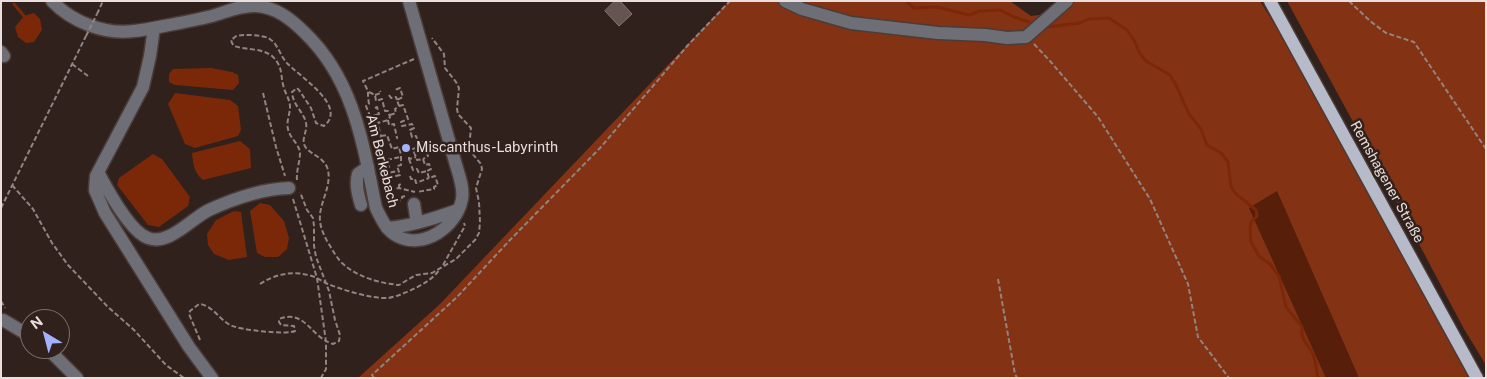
<!DOCTYPE html>
<html>
<head>
<meta charset="utf-8">
<style>
  body { margin:0 }
  #map { position:relative; width:1487px; height:379px; overflow:hidden; background:#30211d; font-family:"Public Sans",sans-serif }
  canvas { display:block }
  .frame { position:absolute; inset:0; border:2px solid #eadfdc; pointer-events:none }
  .north { position:absolute; left:20px; top:309px; width:50px; height:50px; box-sizing:border-box; background:#30211d; border:1px solid #7a6d69; border-radius:50%; rotate:323deg; font-size:14px; font-weight:700; line-height:20px; text-align:center; color:#eadfdc }
  .north::after { content:''; display:block; margin:auto; width:18px; height:22px; background:#a3b2fd; clip-path:polygon(50% 0,100% 100%,50% 72%,0 100%) }
</style>
</head>
<body>
<div id="map">
<canvas width="1487" height="379"></canvas>
<div class="frame"></div>
<div class="north">N</div>
</div>
<script>
const ctx = document.querySelector('canvas').getContext('2d');
ctx.lineJoin = 'round';
function fill(path, color) {
  ctx.fillStyle = color;
  ctx.fill(path, 'evenodd');
}
function trace(path, color, width, dash) {
  ctx.strokeStyle = color;
  ctx.lineWidth = width;
  ctx.lineCap = dash ? 'butt' : 'round';
  ctx.setLineDash(dash || []);
  ctx.stroke(path);
}
function write(font, color, halo, rows, align = 'center') {
  ctx.font = font + ' "Public Sans",sans-serif';
  ctx.lineWidth = 5;
  ctx.setLineDash([]);
  ctx.textBaseline = 'middle';
  ctx.strokeStyle = halo;
  ctx.fillStyle = color;
  for (const [text, x, y, turn = 0] of rows) {
    ctx.save();
    ctx.translate(x, y);
    ctx.rotate((+turn || 0) * Math.PI / 180);
    ctx.textAlign = isNaN(turn) ? turn : align;
    if (halo) ctx.strokeText(text, 0, 0);
    ctx.fillText(text, 0, 0);
    ctx.restore();
  }
}
const green = new Path2D(`
  M 1277,191 L 1359,378 L 1326,378 L 1249,208 Z`);
const forest = new Path2D(`
  M 729,1 L 1010,1 L 1031,16 L 1046,14 L 1059,1 L 1260,1 L 1275,25 L 1469,378 L 1359,378 L 1277,191 L 1249,208 L 1326,378 L 358,378 L 440,304 Z
  M 1287,1 L 1486,1 L 1486,365 L 1464,329 L 1392,193 Z`);
const water = new Path2D(`
  M 34,13 L 40,19 L 42,30 L 34,42 L 26,43 L 18,37 L 15,27 L 24,16 Z
  M 211,68 L 232,72 L 238,75 L 239,83 L 233,90 L 175,85 L 169,82 L 169,74 L 173,69 Z
  M 175,93 L 230,100 L 238,106 L 241,130 L 238,136 L 195,148 L 185,144 L 168,104 Z
  M 240,141 L 250,149 L 251,168 L 203,180 C 194,173 193,164 192,153 Z
  M 153,154 L 162,159 L 190,197 L 188,206 L 159,227 L 148,225 L 117,185 L 119,178 Z
  M 260,203 L 270,205 L 284,221 L 289,238 L 287,249 L 278,257 L 265,257 L 257,253 L 250,211 Z
  M 234,211 L 241,212 L 247,257 L 229,260 L 214,254 L 208,245 L 207,234 L 216,220 Z`);
const stream = new Path2D(`
  M 906,1 L 914,8 L 937,7 L 969,15 L 980,11 L 1000,10 L 1014,17 L 1029,22
  M 14,4 L 24,16
  M 1047,27 L 1080,23 L 1089,19 L 1109,18 L 1127,30 L 1134,40 L 1139,52 L 1146,61 L 1170,75 L 1176,85 L 1189,114 L 1201,129 L 1207,145 L 1221,153 L 1228,162 L 1231,187 L 1235,193 L 1256,210 L 1257,216 L 1251,222 L 1250,229 L 1251,242 L 1259,256 L 1270,264 L 1279,276 L 1286,307 L 1302,327 C 1300,342 1310,345 1314,357 C 1316,363 1316,371 1318,378`);
const building = new Path2D(`
  M 615,1 L 620,1 L 632,14 L 619,26 L 605,11 Z`);
const path = new Path2D(`
  M 1349,1 L 1370,21 L 1386,33 L 1414,42 L 1486,149
  M 97,14 L 103,1
  M 1034,44 L 1050,61 L 1098,117 L 1150,199 L 1188,284 L 1198,337 L 1229,378
  M 414,59 L 363,81 L 368,91 L 368,97 L 369,104 L 366,106 L 370,116 L 376,115 L 382,142 L 376,145 L 380,162 L 387,160 L 389,167 L 382,169 L 385,179 L 388,182 L 390,181 L 392,183 L 388,188 L 389,190 L 399,188 L 415,192
  M 72,64 L 88,76 L 87,78
  M 369,92 L 375,95 L 376,101 L 382,99 L 385,111 L 388,111 L 390,117 L 388,120 L 378,123
  M 263,93 L 276,147 L 285,176
  M 375,95 L 381,93 L 380,91
  M 389,95 L 391,98 L 396,97 L 397,100
  M 399,106 L 403,105 L 408,119 L 401,122 L 402,126 L 412,124 L 414,128 L 410,130 L 412,137 L 416,136 L 420,146 L 413,149 L 417,160 L 423,159 L 425,165 L 429,164 L 431,169 L 427,171 L 429,178 L 435,176 L 438,185 L 434,187 L 434,189 L 417,192
  M 375,108 L 377,107 L 379,114 L 376,115
  M 390,115 L 396,113 L 395,109 L 399,106 L 397,100 L 403,97 L 400,88 L 395,90
  M 370,116 L 371,123 L 377,121
  M 388,120 L 389,125 L 394,124 L 397,138 L 398,138
  M 381,136 L 387,135 L 392,149 L 399,147 L 401,155 L 401,165 L 397,166 L 400,175 L 396,176 L 396,179
  M 374,137 L 373,130 L 379,128
  M 419,143 L 423,142 L 428,156 L 423,159
  M 400,149 L 407,147 L 408,150
  M 409,157 L 409,159 L 416,157
  M 409,159 L 413,170 L 417,169 L 419,173 L 427,171
  M 387,160 L 400,157
  M 383,174 L 398,171
  M 410,176 L 411,179 L 415,179 L 416,183 L 429,178
  M 297,180 C 296,171 300,162 300,153 C 299,143 290,139 288,129 C 286,122 290,114 290,107 C 290,100 286,95 284,88 C 280,77 284,67 272,56 C 262,48 246,50 234,46 L 232,43 L 231,40 C 233,39 235,36 237,36 C 243,34 262,35 268,38 C 277,42 280,55 286,62 C 297,75 349,106 324,126 L 316,123 L 311,108 L 299,90 L 297,88 L 292,92 C 293,106 304,112 306,123 C 308,132 299,141 307,149 C 313,155 323,158 327,167 C 333,183 321,200 320,215 C 319,225 323,233 327,241 C 332,249 336,257 342,263 C 357,277 379,283 399,285 L 416,275 L 432,273 L 456,259 L 475,240 L 479,233 L 480,222 L 479,202 L 476,188 L 482,169 L 481,164 L 471,152 L 469,148 L 471,128 L 458,114 L 457,109 L 459,88 L 456,82 L 445,68 L 444,54 L 432,38
  M 12,185 L 33,209 L 52,243 L 68,265 L 107,306 L 134,330 L 166,365 L 184,378
  M 399,188 L 399,185 L 401,184
  M 389,190 L 393,192 L 396,202 L 402,200 L 402,197 L 405,196
  M 293,199 L 317,278 L 326,342 L 326,369 L 321,378
  M 1,208 L 86,36
  M 443,265 L 465,226 L 464,223
  M 998,279 L 1015,374 L 1017,378
  M 260,284 C 277,273 295,270 315,277 C 319,279 323,282 328,284 C 343,290 372,299 388,298 C 395,297 402,294 409,291 C 422,285 432,280 440,269
  M 1,301 L 5,308
  M 200,340 L 189,314 L 190,311 L 199,304 C 212,305 219,319 230,325 C 239,330 287,335 295,331 L 294,326 L 281,325 L 279,322 L 279,319 C 306,309 310,337 333,344 L 339,341 L 340,335 L 335,320 L 329,291 L 316,257 L 314,246 L 314,226 L 313,218 L 307,210 L 300,192
  M 374,378 L 372,375 L 457,297 L 510,240 L 600,148 L 688,45 L 730,1`);
const minor = new Path2D(`
  M 52,1 C 72,22 105,35 134,31 C 144,30 154,28 164,26 C 180,23 196,20 212,16 C 226,12 241,5 256,6 C 276,7 291,19 305,33 C 354,80 363,144 376,208 C 381,218 386,230 397,236 C 423,250 457,227 462,199 C 464,188 459,175 456,165 L 409,1
  M 785,1 L 802,9 L 851,23 L 938,33 L 985,35 L 1007,38 L 1026,37 L 1067,1
  M 154,28 L 150,56 L 143,87 L 96,176 L 95,190 L 105,213 L 189,347 L 212,378
  M 1,52 L 4,56
  M 98,172 C 107,189 130,232 148,238 C 169,246 192,218 209,210 C 233,199 263,189 289,188
  M 414,204 L 417,223
  M 361,205 C 358,195 355,184 358,174 L 368,167
  M 387,228 C 412,226 435,218 458,210
  M 3,320 L 30,336
  M 48,349 L 77,378`);
const major = new Path2D(`
  M 1270,1 L 1477,378`);
const pathBridge = new Path2D(`
  M 86,36 L 97,14`);
const markers = [
  [406,148,5,"#a3b2fd"]
];
const poiNames = [
  ["Miscanthus-Labyrinth",416,148]
];
const streetNames = [
  ["Am Berkebach",382,161,76],
  ["Remshagener Straße",1387,182,61]
];
fill(green, '#571e0a');
fill(forest, '#843214');
fill(water, '#7a2807');
trace(stream, '#7a2807', 3);
fill(building, '#65544f');
trace(building, '#897772', 1);
trace(minor, '#4a3c38', 15);
trace(major, '#4a3c38', 15);
trace(path, '#918481', 2, [5, 2.5]);
trace(minor, '#6e6f76', 12);
trace(major, '#b7bac9', 12);
trace(pathBridge, '#918481', 2, [5, 2.5]);
for (const [x, y, r, color] of markers) {
  const dot = new Path2D();
  dot.arc(x, y, r, 0, 2 * Math.PI);
  ctx.fillStyle = color;
  ctx.fill(dot);
  trace(dot, '#30211d', 2);
}
write('14px', '#eadfdc', '#30211d', poiNames, 'left');
write('14px', '#eadfdc', '#30211d', streetNames);
</script>
</body>
</html>
